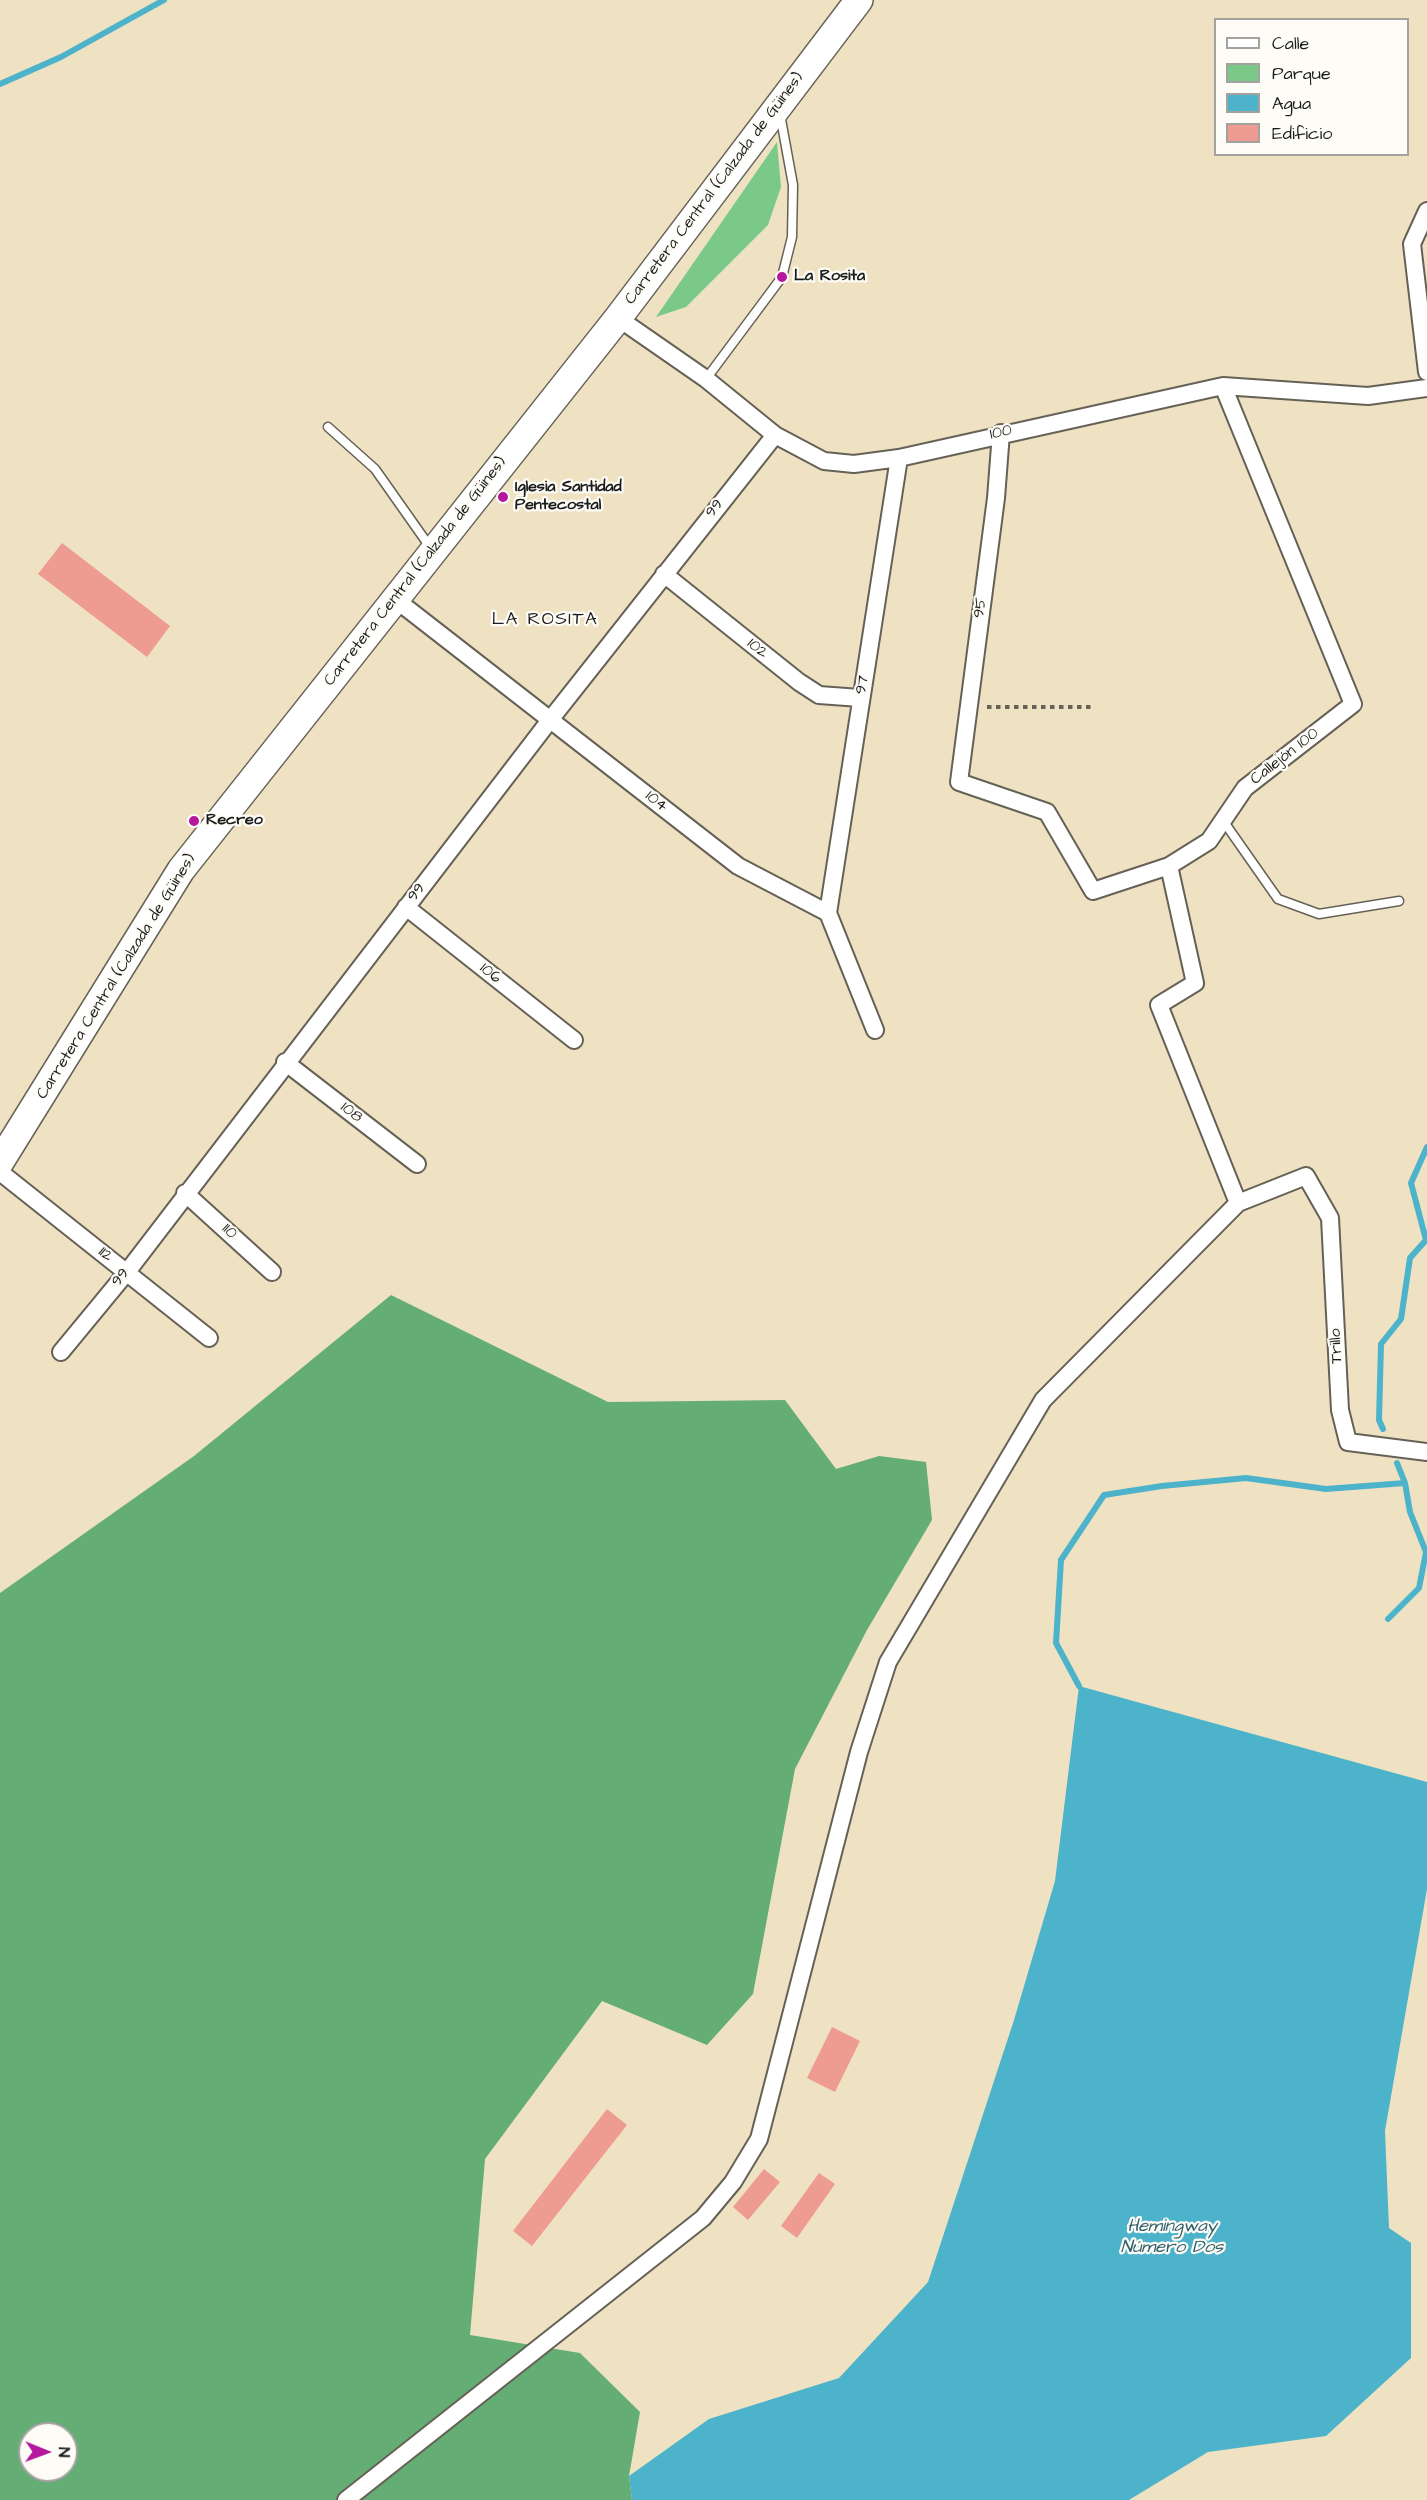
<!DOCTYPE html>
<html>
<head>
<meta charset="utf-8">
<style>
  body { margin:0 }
  #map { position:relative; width:1427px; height:2500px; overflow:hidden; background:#efe2c3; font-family:"Architects Daughter",sans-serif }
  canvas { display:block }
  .legend { position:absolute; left:1214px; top:18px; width:195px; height:138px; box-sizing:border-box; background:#fdfcf7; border:2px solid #a3a29f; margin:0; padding:8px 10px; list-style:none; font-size:18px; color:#1c1c1c }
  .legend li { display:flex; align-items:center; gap:12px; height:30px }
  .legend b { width:30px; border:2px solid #a3a29f }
  .north { position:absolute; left:18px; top:2422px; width:60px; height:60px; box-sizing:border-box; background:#fdfcf7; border:2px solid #a3a29f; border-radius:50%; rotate:91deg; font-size:16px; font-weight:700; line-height:24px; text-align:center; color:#1c1c1c }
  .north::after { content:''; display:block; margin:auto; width:21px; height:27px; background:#b5179e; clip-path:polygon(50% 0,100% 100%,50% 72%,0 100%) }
</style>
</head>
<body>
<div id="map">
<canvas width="1427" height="2500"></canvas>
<ul class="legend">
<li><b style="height:8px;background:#fff"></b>Calle</li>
<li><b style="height:16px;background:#7bc989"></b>Parque</li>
<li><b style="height:16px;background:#4cb3cb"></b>Agua</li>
<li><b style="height:16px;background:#ee9b92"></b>Edificio</li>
</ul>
<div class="north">N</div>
</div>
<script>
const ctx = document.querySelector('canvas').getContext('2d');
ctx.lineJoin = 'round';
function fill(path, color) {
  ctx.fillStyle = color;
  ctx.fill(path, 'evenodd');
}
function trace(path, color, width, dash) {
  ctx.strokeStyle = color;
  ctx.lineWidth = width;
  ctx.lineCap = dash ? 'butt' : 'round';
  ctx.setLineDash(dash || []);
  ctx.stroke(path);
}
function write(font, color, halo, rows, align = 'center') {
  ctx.font = font + ' "Architects Daughter",sans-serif';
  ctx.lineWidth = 4.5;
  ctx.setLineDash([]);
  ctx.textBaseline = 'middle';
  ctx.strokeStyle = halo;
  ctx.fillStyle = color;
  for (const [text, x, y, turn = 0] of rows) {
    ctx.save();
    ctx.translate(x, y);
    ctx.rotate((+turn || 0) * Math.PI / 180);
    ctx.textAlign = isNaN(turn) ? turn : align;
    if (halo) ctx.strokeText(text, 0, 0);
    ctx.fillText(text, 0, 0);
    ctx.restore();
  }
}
const green = new Path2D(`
  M 777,142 L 781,187 L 768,225 L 686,307 L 656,317 Z`);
const forest = new Path2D(`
  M 391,1295 L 608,1402 L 785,1400 L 836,1469 L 879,1456 L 926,1462 L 932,1520 L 867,1630 L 795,1769 L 753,1994 L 707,2045 L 602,2001 L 485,2159 L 470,2335 L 580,2353 L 640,2412 L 629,2476 L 632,2500 L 0,2500 L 0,1593 L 194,1456 ZM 30,2434 L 66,2434 L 66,2470 L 30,2470 Z`);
const water = new Path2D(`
  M 1079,1686 L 1427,1782 L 1427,1889 L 1385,2131 L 1389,2228 L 1411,2243 L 1411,2358 L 1326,2436 L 1208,2452 L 1129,2500 L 632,2500 L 629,2476 L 709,2419 L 839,2378 L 928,2282 L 1014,2020 L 1055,1881 Z`);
const stream = new Path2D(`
  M 0,84 L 61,57 L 164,0
  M 1383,1429 L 1379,1420 L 1381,1344 L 1401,1319 L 1410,1258 L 1426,1240 L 1411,1183 L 1427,1147
  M 1388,1619 L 1419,1588 L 1426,1552 L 1410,1512 L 1405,1483 L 1397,1463
  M 1079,1686 L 1056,1643 L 1061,1560 L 1104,1495 L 1162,1486 L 1246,1478 L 1326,1489 L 1405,1483`);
const building = new Path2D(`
  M 62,543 L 170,626 L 147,657 L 38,574 Z
  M 832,2027 L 860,2041 L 835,2092 L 807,2078 Z
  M 607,2109 L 627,2125 L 532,2246 L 513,2231 Z
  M 764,2169 L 780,2182 L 748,2220 L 733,2207 Z
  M 819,2173 L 835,2184 L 797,2238 L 781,2226 Z`);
const path = new Path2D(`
  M 987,707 L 1091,707`);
const lane = new Path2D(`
  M 706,379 L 782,277 L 792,237 L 793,185 L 780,114
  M 328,427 L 375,469 L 430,547
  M 1224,822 L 1278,899 L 1319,914 L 1399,901`);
const street = new Path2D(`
  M 1427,211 L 1412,244 L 1427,372
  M 618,318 L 706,379 L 775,435 L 824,461 L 854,464 L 899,458 L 1223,386 L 1368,396 L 1427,388
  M 1001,433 L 996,498 L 959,782 L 1047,812 L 1093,891 L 1169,866 L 1209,841 L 1245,788 L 1353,704 L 1223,386
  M 664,574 L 799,682 L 819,695 L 860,698
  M 395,599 L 738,866 L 828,913 L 875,1030
  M 1169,866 L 1195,983 L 1159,1005 L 1238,1203
  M 406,907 L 574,1040
  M 828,913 L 899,458
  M 285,1062 L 417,1164
  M 0,1172 L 209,1338
  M 185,1193 L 272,1272
  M 61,1352 L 127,1272 L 550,720 L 775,435
  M 346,2500 L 703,2218 L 733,2182 L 759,2139 L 859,1752 L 888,1662 L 1043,1400 L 1238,1203 L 1306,1176 L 1330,1218 L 1340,1410 L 1348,1442 L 1427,1452`);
const primary = new Path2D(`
  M 0,1162 L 181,870 L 618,318 L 859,0`);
const markers = [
  [782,277,6,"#b5179e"],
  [503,497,6,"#b5179e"],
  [194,821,6,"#b5179e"]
];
const streetNames = [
  ["Carretera Central (Calzada de Güines)",715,189,-53],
  ["100",1001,433,-13],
  ["99",715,509,-52],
  ["Carretera Central (Calzada de Güines)",416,572,-52],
  ["95",981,608,-83],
  ["102",757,649,39],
  ["97",863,685,-80],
  ["Callejón 100",1285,757,-38],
  ["104",656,802,38],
  ["99",417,893,-53],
  ["106",490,974,38],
  ["Carretera Central (Calzada de Güines)",117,977,-58],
  ["108",351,1113,38],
  ["110",229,1232,42],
  ["112",105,1255,39],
  ["99",121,1278,-51],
  ["Trillo",1337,1346,-93]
];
const poiNames = [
  ["La Rosita",794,277],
  ["Iglesia Santidad",515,488],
  ["Pentecostal",515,506],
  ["Recreo",206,821]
];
const neighbourhoodNames = [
  ["LA ROSITA",545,620]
];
const waterNames = [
  ["Hemingway",1172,2227],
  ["Número Dos",1172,2248]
];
fill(green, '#7bc989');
fill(forest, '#64ad75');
fill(water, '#4cb3cb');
trace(stream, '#4cb3cb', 6);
fill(building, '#ee9b92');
trace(lane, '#666156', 11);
trace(street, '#666156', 20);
trace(primary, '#666156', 30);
trace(path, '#666156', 4, [4.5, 4.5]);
trace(lane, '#fff', 8);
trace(street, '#fff', 16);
trace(primary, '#fff', 27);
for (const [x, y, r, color] of markers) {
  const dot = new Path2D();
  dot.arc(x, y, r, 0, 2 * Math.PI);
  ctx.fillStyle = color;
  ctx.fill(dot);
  trace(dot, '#fdfcf7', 2);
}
write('16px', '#1c1c1c', '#fdfcf7', streetNames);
write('bold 16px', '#1c1c1c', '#fdfcf7', poiNames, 'left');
ctx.letterSpacing = '1.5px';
write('18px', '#1c1c1c', '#fdfcf7', neighbourhoodNames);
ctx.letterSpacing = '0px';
write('italic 18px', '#32606b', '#fdfcf7', waterNames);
</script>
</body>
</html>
